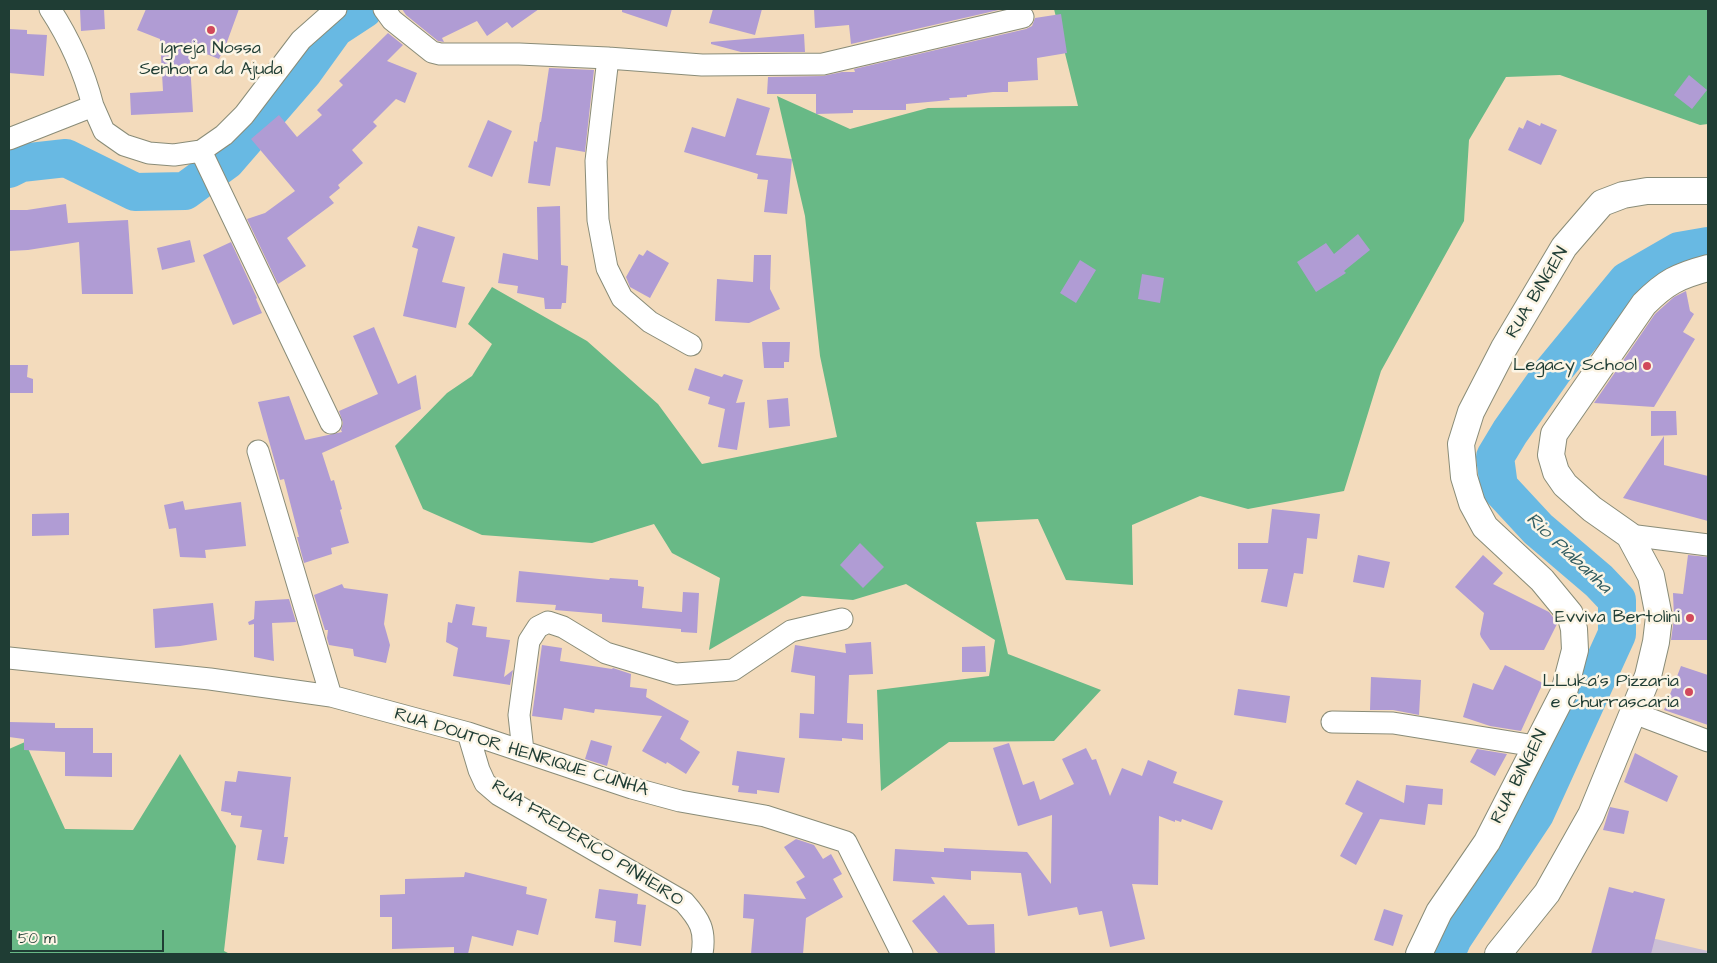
<!DOCTYPE html>
<html>
<head>
<meta charset="utf-8">
<style>
  body { margin:0 }
  #map { position:relative; width:1717px; height:963px; overflow:hidden; background:#f3dbbc; font-family:"Architects Daughter",sans-serif }
  canvas { display:block }
  .frame { position:absolute; inset:0; border:10px solid #1f3d34; pointer-events:none }
  .scale { position:absolute; left:10px; top:930px; width:154px; height:22px; box-sizing:border-box; border:2px solid #1f3d34; border-top:0; padding-left:6px; font-size:15px; line-height:18px; white-space:nowrap; color:#1f3d34; -webkit-text-stroke:4px #fcf5e5; paint-order:stroke }
</style>
</head>
<body>
<div id="map">
<canvas width="1717" height="963"></canvas>
<div class="frame"></div>
<div class="scale">50 m</div>
</div>
<script>
const ctx = document.querySelector('canvas').getContext('2d');
ctx.lineJoin = 'round';
function fill(path, color) {
  ctx.fillStyle = color;
  ctx.fill(path, 'evenodd');
}
function trace(path, color, width, dash) {
  ctx.strokeStyle = color;
  ctx.lineWidth = width;
  ctx.lineCap = dash ? 'butt' : 'round';
  ctx.setLineDash(dash || []);
  ctx.stroke(path);
}
function write(font, color, halo, rows, align = 'center') {
  ctx.font = font + ' "Architects Daughter",sans-serif';
  ctx.lineWidth = 5;
  ctx.setLineDash([]);
  ctx.textBaseline = 'middle';
  ctx.strokeStyle = halo;
  ctx.fillStyle = color;
  for (const [text, x, y, turn = 0] of rows) {
    ctx.save();
    ctx.translate(x, y);
    ctx.rotate((+turn || 0) * Math.PI / 180);
    ctx.textAlign = isNaN(turn) ? turn : align;
    if (halo) ctx.strokeText(text, 0, 0);
    ctx.fillText(text, 0, 0);
    ctx.restore();
  }
}
const industrial = new Path2D(`
  M 1621,931 L 1708,951 L 1708,954 L 1617,954 Z`);
const forest = new Path2D(`
  M 1054,9 L 1708,9 L 1708,124 L 1700,125 L 1560,75 L 1506,77 L 1469,140 L 1464,221 L 1381,371 L 1344,491 L 1248,509 L 1200,496 L 1132,525 L 1133,585 L 1066,580 L 1038,519 L 976,522 L 1008,654 L 1101,690 L 1054,741 L 949,742 L 881,791 L 877,690 L 989,676 L 995,640 L 906,584 L 853,600 L 802,596 L 709,650 L 720,578 L 672,553 L 654,524 L 592,543 L 482,535 L 423,509 L 395,446 L 447,393 L 472,376 L 492,344 L 468,324 L 492,287 L 587,341 L 658,404 L 702,464 L 837,437 L 820,356 L 805,216 L 777,96 L 850,129 L 928,108 L 1078,106 Z
  M 25,742 L 65,829 L 133,830 L 180,754 L 236,846 L 224,951 L 230,954 L 9,954 L 9,749 Z`);
const river = new Path2D(`
  M 9,169 L 21,163 L 66,158 L 135,192 L 185,191 L 226,161 L 304,71 L 335,28 L 364,9
  M 1446,954 L 1453,938 L 1535,814 L 1617,634 L 1617,600 L 1599,581 L 1538,529 L 1499,487 L 1495,457 L 1510,432 L 1553,371 L 1627,281 L 1679,251 L 1708,246`);
const building = new Path2D(`
  M 88,9 L 104,9 L 105,29 L 81,31 L 80,10 L 88,10 Z
  M 146,9 L 239,9 L 227,42 L 219,59 L 189,47 L 193,112 L 131,115 L 130,93 L 163,91 L 160,39 L 137,30 Z
  M 402,9 L 539,9 L 512,28 L 507,22 L 487,36 L 477,21 L 442,38 L 444,42 L 438,41 L 406,15 Z
  M 622,9 L 672,9 L 667,27 L 622,12 Z
  M 713,9 L 762,9 L 755,35 L 709,23 Z
  M 814,9 L 1003,9 L 851,44 L 849,25 L 815,28 Z
  M 1061,14 L 1067,53 L 1037,58 L 1038,80 L 1008,82 L 1008,92 L 993,92 L 967,95 L 967,97 L 949,98 L 950,100 L 906,104 L 906,110 L 853,110 L 853,113 L 816,114 L 816,94 L 767,94 L 768,77 L 823,76 L 842,72 L 855,72 L 854,69 L 1026,29 L 1032,26 L 1035,18 Z
  M 9,29 L 27,30 L 27,34 L 47,35 L 44,76 L 9,73 Z
  M 388,33 L 403,45 L 387,61 L 417,73 L 405,103 L 396,99 L 373,122 L 377,126 L 352,150 L 363,163 L 338,185 L 340,188 L 329,197 L 334,203 L 287,238 L 306,266 L 278,284 L 247,219 L 265,213 L 295,191 L 251,139 L 279,115 L 297,137 L 322,115 L 317,110 L 343,85 L 339,81 Z
  M 804,34 L 805,52 L 741,52 L 711,44 L 711,42 Z
  M 549,68 L 594,70 L 585,152 L 556,147 L 550,186 L 528,183 L 534,141 L 537,142 L 540,122 L 541,122 Z
  M 1689,75 L 1707,90 L 1692,109 L 1674,95 Z
  M 737,98 L 770,108 L 756,155 L 792,159 L 787,214 L 764,212 L 768,180 L 757,179 L 758,174 L 684,152 L 692,127 L 725,137 Z
  M 488,120 L 512,131 L 492,177 L 468,167 Z
  M 1527,120 L 1540,126 L 1541,123 L 1557,130 L 1541,165 L 1508,150 L 1519,127 L 1523,129 Z
  M 66,204 L 68,223 L 128,220 L 133,294 L 82,294 L 79,242 L 28,250 L 9,251 L 9,210 L 27,210 Z
  M 560,206 L 561,265 L 568,266 L 566,303 L 562,303 L 561,309 L 545,309 L 544,298 L 517,293 L 518,286 L 498,283 L 503,253 L 538,260 L 537,207 Z
  M 418,226 L 455,237 L 442,282 L 465,287 L 456,328 L 403,316 L 418,249 L 412,247 Z
  M 1358,234 L 1370,250 L 1344,271 L 1346,273 L 1316,292 L 1297,262 L 1326,243 L 1334,254 Z
  M 190,240 L 195,262 L 162,270 L 157,248 Z
  M 231,242 L 257,298 L 256,299 L 262,313 L 233,325 L 203,255 Z
  M 647,250 L 669,263 L 650,298 L 630,287 L 626,277 L 639,254 L 643,256 Z
  M 754,255 L 771,255 L 770,289 L 780,309 L 749,323 L 715,321 L 717,279 L 753,282 Z
  M 1080,260 L 1096,270 L 1076,303 L 1060,293 Z
  M 1142,274 L 1164,278 L 1160,303 L 1138,299 Z
  M 1686,291 L 1690,311 L 1694,314 L 1683,332 L 1695,339 L 1654,407 L 1594,403 L 1655,314 L 1674,297 Z
  M 374,327 L 398,384 L 416,375 L 421,409 L 322,453 L 331,481 L 334,480 L 342,509 L 340,510 L 349,543 L 331,548 L 332,554 L 304,563 L 297,537 L 299,537 L 284,479 L 280,480 L 258,402 L 289,396 L 305,440 L 342,432 L 341,430 L 343,423 L 339,411 L 378,394 L 353,336 Z
  M 762,342 L 790,342 L 789,362 L 784,362 L 784,368 L 764,368 Z
  M 9,365 L 28,365 L 27,377 L 33,379 L 33,393 L 9,393 Z
  M 695,368 L 722,377 L 724,374 L 743,380 L 736,403 L 745,402 L 737,450 L 718,447 L 725,409 L 708,404 L 710,397 L 688,390 Z
  M 788,398 L 790,426 L 769,428 L 767,400 Z
  M 1651,411 L 1676,411 L 1677,435 L 1651,436 Z
  M 1664,436 L 1664,465 L 1708,476 L 1708,521 L 1623,498 Z
  M 183,501 L 185,510 L 241,502 L 246,546 L 205,550 L 206,558 L 180,557 L 176,528 L 169,529 L 164,505 Z
  M 1272,509 L 1320,514 L 1317,539 L 1307,538 L 1303,574 L 1294,573 L 1287,607 L 1261,602 L 1268,569 L 1238,569 L 1238,543 L 1268,543 Z
  M 69,513 L 69,535 L 32,536 L 32,514 Z
  M 860,543 L 884,567 L 863,588 L 840,565 Z
  M 1358,555 L 1390,562 L 1384,588 L 1353,582 Z
  M 1483,555 L 1503,573 L 1493,584 L 1549,612 L 1556,621 L 1557,624 L 1544,650 L 1490,650 L 1481,637 L 1480,634 L 1484,613 L 1455,587 Z
  M 1688,555 L 1708,557 L 1708,640 L 1671,640 L 1674,618 L 1673,593 L 1683,594 Z
  M 519,571 L 609,580 L 610,578 L 638,580 L 638,586 L 644,587 L 642,608 L 682,612 L 683,592 L 699,593 L 697,633 L 681,632 L 681,629 L 602,622 L 602,614 L 555,610 L 556,605 L 516,602 Z
  M 342,584 L 344,588 L 388,594 L 384,624 L 390,645 L 386,663 L 354,656 L 353,649 L 329,645 L 327,638 L 328,630 L 325,630 L 314,595 Z
  M 289,599 L 296,622 L 272,623 L 274,661 L 254,657 L 254,624 L 249,625 L 248,622 L 254,619 L 255,601 Z
  M 213,603 L 217,640 L 180,646 L 155,648 L 153,609 Z
  M 456,604 L 475,607 L 472,625 L 487,627 L 486,637 L 510,640 L 504,677 L 513,670 L 510,685 L 453,676 L 458,648 L 446,642 L 448,622 L 452,623 Z
  M 871,642 L 873,674 L 849,675 L 847,723 L 863,724 L 863,740 L 842,738 L 842,741 L 799,738 L 800,713 L 814,714 L 815,676 L 791,672 L 795,645 L 846,653 L 845,644 Z
  M 542,645 L 562,648 L 560,661 L 612,669 L 613,668 L 631,674 L 630,687 L 647,689 L 646,697 L 689,721 L 680,739 L 700,752 L 686,774 L 667,762 L 666,764 L 642,751 L 662,716 L 595,709 L 594,713 L 564,708 L 562,720 L 532,716 Z
  M 985,646 L 986,672 L 962,672 L 962,647 Z
  M 1505,665 L 1543,683 L 1521,731 L 1490,726 L 1463,717 L 1473,683 L 1493,690 Z
  M 1681,666 L 1708,675 L 1708,725 L 1664,710 Z
  M 1371,677 L 1421,680 L 1419,715 L 1393,710 L 1370,710 Z
  M 1238,689 L 1290,696 L 1286,723 L 1234,715 Z
  M 9,722 L 55,723 L 55,728 L 93,728 L 93,753 L 112,753 L 112,777 L 65,776 L 65,752 L 24,750 L 24,739 L 9,737 Z
  M 591,740 L 612,746 L 607,766 L 585,759 Z
  M 1009,743 L 1023,785 L 1034,781 L 1040,800 L 1074,784 L 1062,759 L 1086,748 L 1092,760 L 1096,759 L 1110,796 L 1122,768 L 1142,776 L 1148,760 L 1177,772 L 1173,783 L 1223,801 L 1212,830 L 1182,819 L 1181,822 L 1175,820 L 1175,822 L 1159,816 L 1158,885 L 1132,884 L 1145,939 L 1110,947 L 1102,911 L 1079,915 L 1077,907 L 1028,916 L 1021,873 L 971,871 L 971,880 L 931,877 L 935,884 L 893,881 L 895,849 L 944,852 L 944,848 L 1027,852 L 1051,884 L 1052,815 L 1018,826 L 993,748 Z
  M 1477,749 L 1507,754 L 1495,776 L 1470,762 Z
  M 737,751 L 785,758 L 779,793 L 757,790 L 757,794 L 738,792 L 739,786 L 732,785 Z
  M 1635,753 L 1678,776 L 1667,802 L 1624,782 Z
  M 238,771 L 291,777 L 284,837 L 288,837 L 284,864 L 257,860 L 262,830 L 240,827 L 242,816 L 231,815 L 231,813 L 221,811 L 225,781 L 236,782 Z
  M 1357,780 L 1404,803 L 1406,785 L 1443,789 L 1442,805 L 1428,804 L 1425,825 L 1380,819 L 1356,865 L 1340,856 L 1363,813 L 1345,804 Z
  M 1610,807 L 1629,811 L 1624,834 L 1603,830 Z
  M 796,839 L 814,845 L 823,859 L 831,854 L 842,874 L 833,879 L 843,897 L 806,918 L 803,954 L 751,954 L 754,919 L 743,918 L 744,894 L 806,899 L 796,882 L 805,877 L 784,847 Z
  M 465,872 L 527,887 L 526,894 L 547,899 L 538,935 L 517,930 L 513,946 L 472,936 L 468,954 L 454,954 L 454,947 L 392,949 L 392,917 L 380,917 L 380,895 L 405,894 L 405,879 L 464,877 Z
  M 1609,887 L 1633,893 L 1634,891 L 1665,899 L 1651,954 L 1591,954 Z
  M 599,889 L 638,894 L 637,904 L 646,905 L 641,946 L 614,942 L 616,921 L 595,918 Z
  M 944,895 L 968,925 L 994,924 L 995,954 L 939,954 L 912,921 Z
  M 1384,909 L 1403,915 L 1393,946 L 1374,940 Z`);
const minor = new Path2D(`
  M 50,9 C 69,38 84,71 93,106
  M 384,9 L 392,20 L 432,52 L 440,54 L 519,54 L 608,58 L 702,65 L 823,64 L 1023,17
  M 608,58 L 596,161 L 598,220 L 607,268 L 622,298 L 650,322 L 691,345
  M 9,139 L 93,106 L 104,131 L 124,145 L 149,153 L 174,155 L 201,151 L 224,135 L 244,115 L 301,40 L 336,9
  M 201,151 L 331,423
  M 258,451 L 331,696
  M 1629,535 L 1708,545
  M 9,658 L 210,679 L 331,696 L 468,733 L 632,788 L 680,801 L 765,816 L 846,842 L 902,954
  M 1634,713 L 1708,741
  M 1332,722 L 1393,723 L 1535,746
  M 468,733 L 479,770 L 485,783 L 499,795 L 684,902 C 700,920 706,930 702,954
  M 523,751 L 519,715 L 529,641 L 538,627 L 548,622 L 563,627 L 606,653 L 676,674 L 733,670 L 791,631 L 842,619`);
const major = new Path2D(`
  M 1419,954 L 1439,912 L 1487,842 L 1564,692 L 1575,650 L 1574,629 L 1570,614 L 1542,580 L 1485,527 L 1472,503 L 1464,477 L 1461,444 L 1471,412 L 1504,348 L 1564,247 L 1602,203 L 1623,195 L 1647,191 L 1708,191
  M 1498,954 L 1547,893 L 1591,815 L 1648,676 L 1656,642 L 1659,617 L 1651,576 L 1629,535 L 1592,509 L 1565,485 L 1556,472 L 1551,455 L 1554,434 L 1644,304 C 1666,282 1678,276 1708,268`);
const markers = [
  [211,30,5,"#d1495b"],
  [1647,366,5,"#d1495b"],
  [1690,618,5,"#d1495b"],
  [1689,692,5,"#d1495b"]
];
const poiNames = [
  ["Igreja Nossa",211,49,"center"],
  ["Senhora da Ajuda",211,70,"center"],
  ["Legacy School",1637,366],
  ["Evviva Bertolini",1680,618],
  ["LLuka's Pizzaria",1679,682],
  ["e Churrascaria",1679,703]
];
const streetNames = [
  ["RUA BINGEN",1538,293,-59],
  ["RUA DOUTOR HENRIQUE CUNHA",521,753,17],
  ["RUA BINGEN",1520,777,-63],
  ["RUA FREDERICO PINHEIRO",587,844,32]
];
const waterNames = [
  ["Rio Piabanha",1568,554,43]
];
fill(industrial, '#cbbfd5');
fill(forest, '#68b986');
trace(river, '#68b9e3', 38);
fill(building, '#b09cd4');
trace(minor, '#898c78', 23);
trace(major, '#898c78', 28);
trace(minor, '#fff', 21);
trace(major, '#fff', 26);
for (const [x, y, r, color] of markers) {
  const dot = new Path2D();
  dot.arc(x, y, r, 0, 2 * Math.PI);
  ctx.fillStyle = color;
  ctx.fill(dot);
  trace(dot, '#fcf5e5', 2);
}
write('18px', '#1f3d34', '#fcf5e5', poiNames, 'right');
write('18px', '#1f3d34', '#fcf5e5', streetNames);
write('italic 19px', '#315c60', '#fcf5e5', waterNames);
</script>
</body>
</html>
